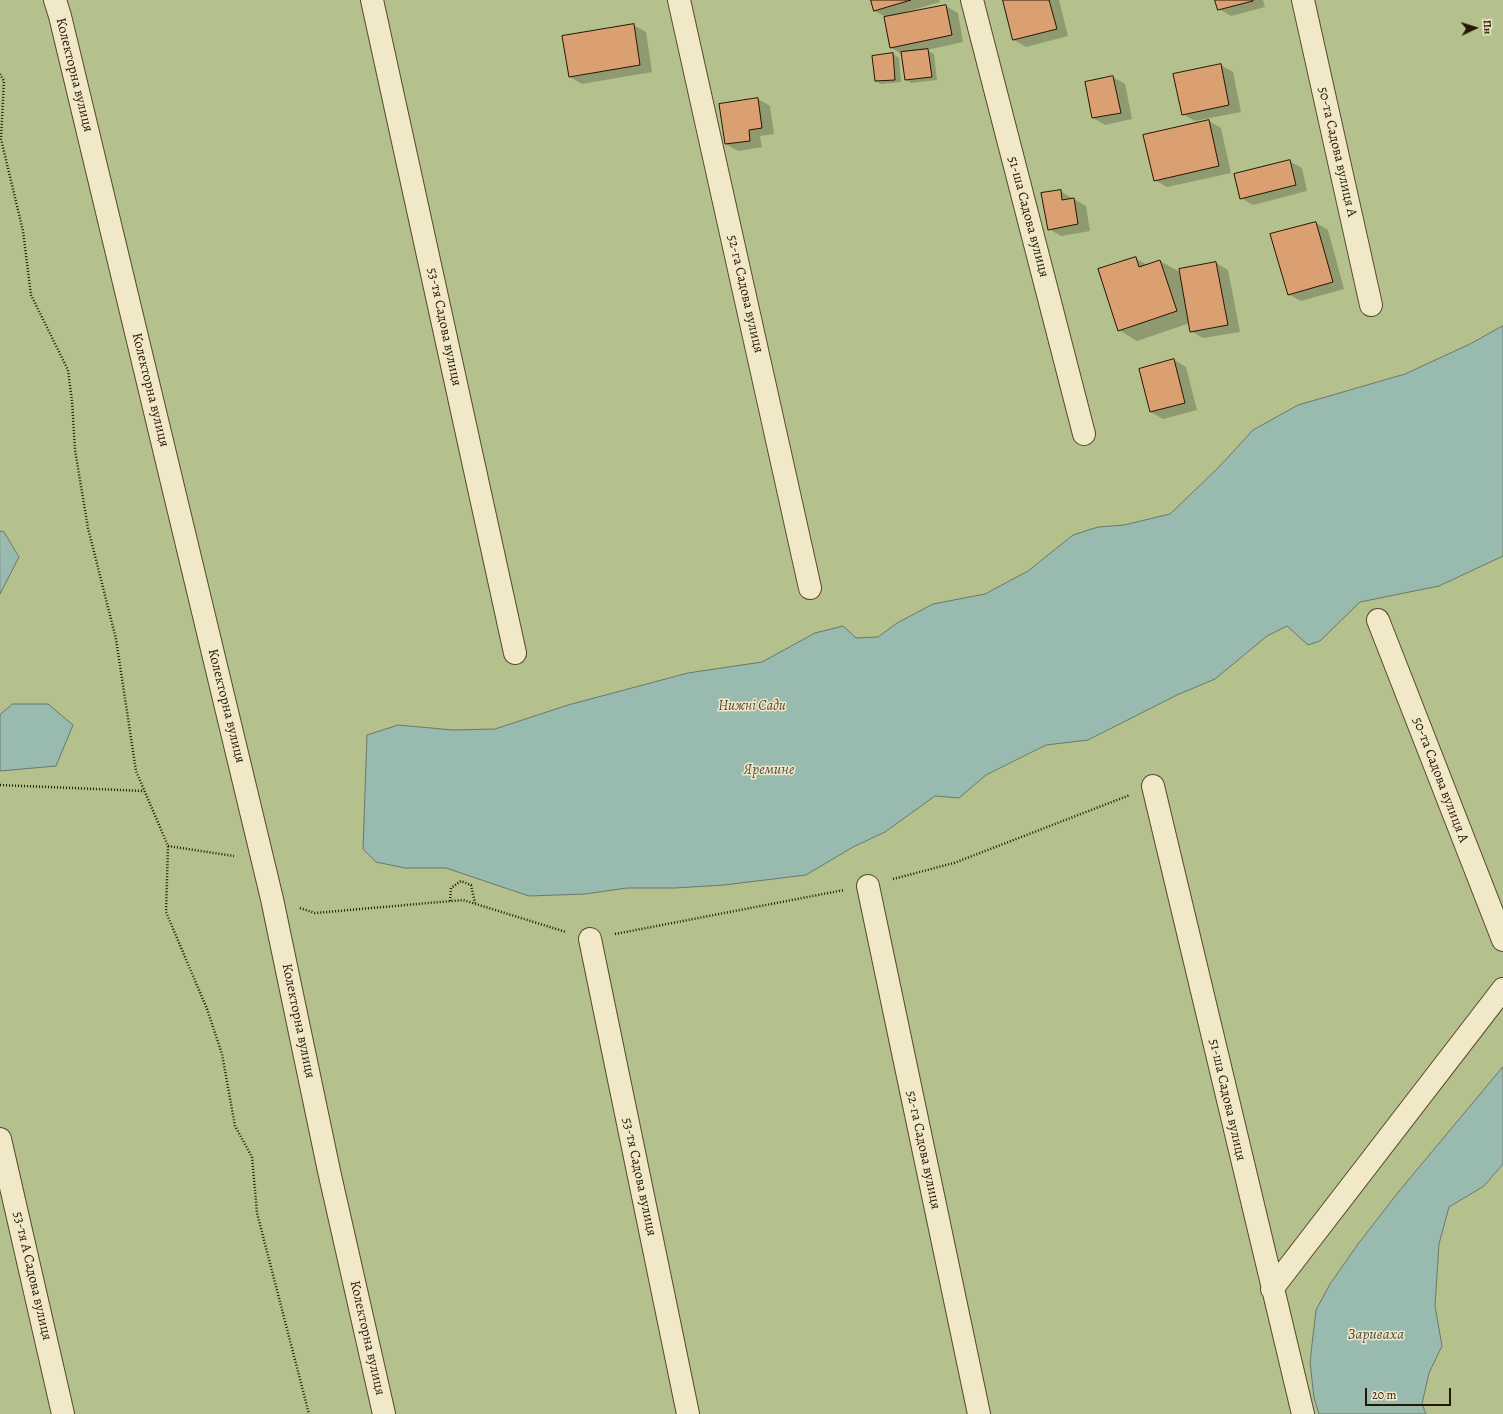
<!DOCTYPE html>
<html>
<head>
<meta charset="utf-8">
<style>
  body { margin:0 }
  #map { position:relative; width:1503px; height:1414px; overflow:hidden; background:#eadbab; font-family:Alegreya,serif }
  canvas { display:block }
  .north { position:absolute; left:1455px; top:8px; width:40px; height:40px; -webkit-text-stroke:3px #f1e8c8; paint-order:stroke; rotate:86deg; font-size:11px; font-weight:700; line-height:16px; text-align:center; color:#281605 }
  .north::after { content:''; display:block; margin:auto; width:14px; height:18px; background:#281605; clip-path:polygon(50% 0,100% 100%,50% 72%,0 100%) }
  .scale { position:absolute; left:1365px; top:1388px; width:86px; height:18px; box-sizing:border-box; border:2px solid #281605; border-top:0; padding-left:5px; font-size:12px; line-height:14px; white-space:nowrap; color:#281605; -webkit-text-stroke:3px #f1e8c8; paint-order:stroke }
</style>
</head>
<body>
<div id="map">
<canvas width="1503" height="1414"></canvas>
<div class="north">Пн</div>
<div class="scale">20 m</div>
</div>
<script>
const ctx = document.querySelector('canvas').getContext('2d');
ctx.lineJoin = 'round';
function fill(path, color) {
  ctx.fillStyle = color;
  ctx.fill(path, 'evenodd');
}
function trace(path, color, width, dash) {
  ctx.strokeStyle = color;
  ctx.lineWidth = width;
  ctx.lineCap = dash ? 'butt' : 'round';
  ctx.setLineDash(dash || []);
  ctx.stroke(path);
}
function write(font, color, halo, rows, align = 'center') {
  ctx.font = font + ' Alegreya,serif';
  ctx.lineWidth = 3;
  ctx.setLineDash([]);
  ctx.textBaseline = 'middle';
  ctx.strokeStyle = halo;
  ctx.fillStyle = color;
  for (const [text, x, y, turn = 0] of rows) {
    ctx.save();
    ctx.translate(x, y);
    ctx.rotate((+turn || 0) * Math.PI / 180);
    ctx.textAlign = isNaN(turn) ? turn : align;
    if (halo) ctx.strokeText(text, 0, 0);
    ctx.fillText(text, 0, 0);
    ctx.restore();
  }
}
const green = new Path2D(`
  M 0,0 L 1503,0 L 1503,1414 L 0,1414 Z`);
const water = new Path2D(`
  M 1503,326 L 1503,556 L 1439,586 L 1360,602 L 1320,641 L 1308,645 L 1287,626 L 1267,636 L 1215,679 L 1177,695 L 1088,740 L 1046,745 L 986,775 L 959,798 L 935,796 L 885,832 L 853,847 L 806,875 L 724,885 L 675,888 L 627,888 L 585,894 L 529,896 L 446,868 L 405,868 L 376,862 L 363,849 L 367,735 L 398,725 L 453,730 L 495,729 L 568,705 L 688,673 L 762,662 L 815,633 L 843,626 L 856,638 L 878,637 L 897,623 L 933,604 L 985,594 L 1028,571 L 1073,535 L 1098,527 L 1124,525 L 1170,514 L 1218,468 L 1253,430 L 1298,405 L 1405,374 L 1470,344 Z
  M 0,531 L 4,532 L 19,557 L 0,594 Z
  M 13,704 L 48,704 L 73,725 L 56,766 L 0,771 L 0,715 Z
  M 1503,1067 L 1503,1164 L 1484,1186 L 1449,1207 L 1439,1244 L 1435,1306 L 1442,1346 L 1429,1373 L 1422,1404 L 1426,1414 L 1319,1414 L 1314,1398 L 1310,1362 L 1316,1310 L 1330,1284 L 1358,1244 L 1400,1190 Z`);
const shadow = new Path2D(`
  M 872,0 L 939,0 L 940,2 L 902,13 L 903,15 L 946,6 L 958,13 L 963,42 L 927,50 L 934,54 L 937,80 L 911,83 L 906,80 L 902,54 L 891,48 L 887,18 L 875,11 Z
  M 1004,0 L 1059,0 L 1068,36 L 1026,47 L 1014,40 Z
  M 1217,0 L 1263,0 L 1265,7 L 1231,16 L 1219,9 Z
  M 633,25 L 646,32 L 652,72 L 582,84 L 570,77 Z
  M 893,54 L 899,58 L 901,82 L 881,84 L 875,81 Z
  M 1221,65 L 1233,72 L 1241,112 L 1195,121 L 1183,114 Z
  M 1113,77 L 1125,84 L 1132,119 L 1105,125 L 1093,118 Z
  M 758,99 L 770,106 L 774,134 L 760,136 L 762,147 L 738,151 L 726,144 Z
  M 1209,121 L 1221,128 L 1231,173 L 1167,187 L 1155,180 Z
  M 1289,161 L 1302,168 L 1307,191 L 1253,205 L 1241,198 Z
  M 1060,191 L 1086,206 L 1090,231 L 1061,236 L 1049,229 Z
  M 1316,223 L 1328,230 L 1344,289 L 1301,301 L 1288,294 Z
  M 1135,258 L 1147,265 L 1160,261 L 1178,271 L 1181,279 L 1216,263 L 1228,270 L 1240,332 L 1203,338 L 1191,331 L 1190,323 L 1137,341 L 1119,330 Z
  M 1174,360 L 1186,367 L 1197,410 L 1163,419 L 1151,412 Z`);
const building = new Path2D(`
  M 871,0 L 911,0 L 874,11 Z
  M 1003,0 L 1049,0 L 1057,29 L 1013,40 Z
  M 1215,0 L 1253,0 L 1253,1 L 1218,10 Z
  M 946,5 L 952,35 L 890,48 L 884,17 Z
  M 634,24 L 640,65 L 569,77 L 562,36 Z
  M 928,49 L 932,77 L 905,80 L 901,52 Z
  M 893,53 L 895,80 L 875,81 L 872,56 Z
  M 1221,64 L 1229,105 L 1182,115 L 1173,74 Z
  M 1113,76 L 1121,113 L 1092,118 L 1085,82 Z
  M 758,98 L 762,128 L 749,130 L 750,141 L 725,144 L 719,104 Z
  M 1209,120 L 1219,166 L 1154,181 L 1143,135 Z
  M 1290,160 L 1296,185 L 1240,199 L 1234,174 Z
  M 1061,190 L 1062,200 L 1074,198 L 1078,224 L 1048,230 L 1041,193 Z
  M 1316,222 L 1333,282 L 1288,295 L 1270,234 Z
  M 1136,257 L 1139,267 L 1160,260 L 1177,311 L 1118,331 L 1098,269 Z
  M 1216,262 L 1228,325 L 1190,332 L 1179,269 Z
  M 1174,359 L 1185,403 L 1150,412 L 1139,369 Z`);
const path = new Path2D(`
  M 0,74 L 4,81 L 1,139 L 23,231 L 31,295 L 68,370 L 72,401 L 75,450 L 88,528 L 116,639 L 136,771 L 168,846 L 166,912 L 207,1009 L 222,1054 L 235,1126 L 252,1157 L 257,1213 L 309,1414
  M 0,785 L 144,791
  M 168,846 L 234,856
  M 893,879 L 954,863 L 1130,795
  M 450,901 L 451,888 L 461,881 L 471,885 L 475,903
  M 300,908 L 315,913 L 463,900 L 566,932
  M 615,934 L 844,890`);
const minor = new Path2D(`
  M 55,0 L 60,16 L 272,899 L 329,1171 L 384,1414
  M 372,0 L 515,653
  M 679,0 L 810,588
  M 972,0 L 1084,434
  M 1303,0 L 1371,305
  M 1378,620 L 1503,940
  M 1153,786 L 1303,1414
  M 868,886 L 979,1414
  M 590,939 L 688,1414
  M 0,1139 L 63,1414
  M 1272,1289 L 1503,989`);
const streetNames = [
  ["Колекторна вулиця",74,75,76],
  ["50-та Садова вулиця А",1337,152,77],
  ["51-ша Садова вулиця",1028,217,75],
  ["52-га Садова вулиця",745,294,77],
  ["53-тя Садова вулиця",444,327,78],
  ["Колекторна вулиця",150,390,76],
  ["Колекторна вулиця",226,706,76],
  ["50-та Садова вулиця А",1440,780,69],
  ["Колекторна вулиця",298,1021,78],
  ["51-ша Садова вулиця",1227,1100,77],
  ["52-га Садова вулиця",923,1150,78],
  ["53-тя Садова вулиця",639,1177,78],
  ["53-тя А Садова вулиця",32,1276,77],
  ["Колекторна вулиця",367,1338,77]
];
const parkNames = [
  ["Нижні Сади",752,707]
];
const waterNames = [
  ["Яремине",769,770],
  ["Зариваха",1376,1335]
];
fill(green, '#b4c18c');
fill(water, '#98baaf');
trace(water, '#6b786b', 1);
fill(shadow, '#0003');
fill(building, '#daa071');
trace(building, '#281605', 1);
trace(minor, '#58472e', 24);
trace(path, '#281605', 2.5, [1, 2]);
trace(minor, '#f1e8c8', 22);
write('14px', '#281605', '#f1e8c8', streetNames);
write('italic 14px', '#52492e', '#f1e8c8', parkNames);
write('italic 15px', '#4f4f40', '#f1e8c8', waterNames);
</script>
</body>
</html>
